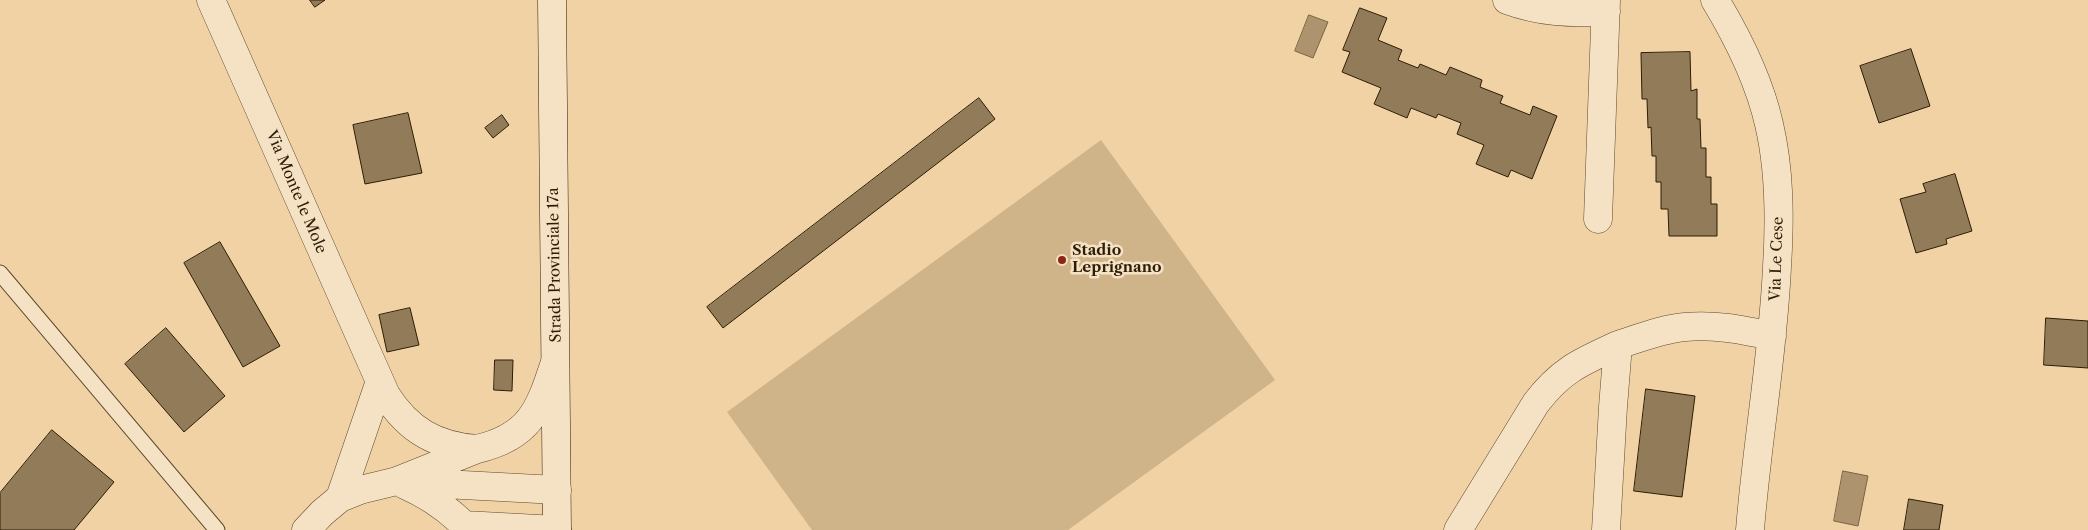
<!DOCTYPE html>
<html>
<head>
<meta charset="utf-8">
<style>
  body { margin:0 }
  canvas { display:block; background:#f0d2a4 }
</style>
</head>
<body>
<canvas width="2088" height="530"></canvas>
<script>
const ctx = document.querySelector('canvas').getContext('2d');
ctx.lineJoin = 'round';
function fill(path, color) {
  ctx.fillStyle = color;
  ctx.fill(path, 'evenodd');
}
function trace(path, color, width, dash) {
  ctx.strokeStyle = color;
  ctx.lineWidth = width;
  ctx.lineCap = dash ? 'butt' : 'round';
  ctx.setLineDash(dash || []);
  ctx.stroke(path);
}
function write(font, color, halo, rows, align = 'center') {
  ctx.font = font + ' "Libre Caslon Text",serif';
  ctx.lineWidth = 5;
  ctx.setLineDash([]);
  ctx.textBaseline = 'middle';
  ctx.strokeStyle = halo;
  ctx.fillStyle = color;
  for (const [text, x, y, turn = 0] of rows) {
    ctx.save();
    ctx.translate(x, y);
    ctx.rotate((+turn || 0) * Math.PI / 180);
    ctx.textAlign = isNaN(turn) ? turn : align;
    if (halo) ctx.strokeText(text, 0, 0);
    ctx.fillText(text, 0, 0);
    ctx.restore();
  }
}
const green = new Path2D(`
  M 1101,140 L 1275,380 L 1068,530 L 812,530 L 727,412 Z`);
const water = new Path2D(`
  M 1309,15 L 1328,22 L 1313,58 L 1295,51 Z
  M 1843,471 L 1868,476 L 1858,526 L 1834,521 Z`);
const building = new Path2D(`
  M 310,0 L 325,0 L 315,7 Z
  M 1360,8 L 1387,18 L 1378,40 L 1402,50 L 1398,60 L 1418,68 L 1420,64 L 1446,75 L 1450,67 L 1482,80 L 1480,87 L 1503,96 L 1500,103 L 1530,115 L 1533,106 L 1557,116 L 1532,179 L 1511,170 L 1508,177 L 1476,164 L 1484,145 L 1457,134 L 1461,123 L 1438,114 L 1436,118 L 1411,108 L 1407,118 L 1374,104 L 1381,88 L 1342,72 L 1350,52 L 1343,50 Z
  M 1911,49 L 1930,106 L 1879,123 L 1860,66 Z
  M 1690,52 L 1691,91 L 1697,89 L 1697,119 L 1700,119 L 1701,148 L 1706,148 L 1706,177 L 1711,177 L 1711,204 L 1717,204 L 1717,236 L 1669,236 L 1668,209 L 1661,209 L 1661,182 L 1656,182 L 1656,156 L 1652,156 L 1651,127 L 1648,128 L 1647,99 L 1642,99 L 1641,53 Z
  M 979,98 L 995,119 L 723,328 L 707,307 Z
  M 408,113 L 422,173 L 365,184 L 353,125 Z
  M 502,115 L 509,125 L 493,138 L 485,128 Z
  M 1955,174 L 1972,231 L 1946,239 L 1947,244 L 1916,253 L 1900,199 L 1926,192 L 1923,184 Z
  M 220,242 L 280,346 L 243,367 L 184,263 Z
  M 410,308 L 419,345 L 387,352 L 379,315 Z
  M 2046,318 L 2088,321 L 2088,368 L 2044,365 Z
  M 166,328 L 225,396 L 184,432 L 125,364 Z
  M 495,360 L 513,360 L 512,391 L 494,390 Z
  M 1646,389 L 1695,396 L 1682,497 L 1634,491 Z
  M 52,430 L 114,482 L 74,530 L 0,530 L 0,493 Z
  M 1909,499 L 1943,505 L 1939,530 L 1904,530 Z`);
const service = new Path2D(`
  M 0,273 L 217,530`);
const minor = new Path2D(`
  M 1507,0 C 1540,12 1571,14 1606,11
  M 1715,0 C 1738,38 1759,80 1769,124 C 1780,171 1780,219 1777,267 C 1773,355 1757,442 1750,530
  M 1598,219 L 1606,0
  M 1458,530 L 1536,403 C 1561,370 1581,362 1618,345
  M 1606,530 L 1613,407 L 1618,345 C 1640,338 1662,329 1685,327 C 1715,324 1743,330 1772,336`);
const tertiary = new Path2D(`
  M 211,0 L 386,395 C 408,430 436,446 477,449
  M 406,482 L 557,490
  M 405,485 C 430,496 450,510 469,530
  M 340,498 L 379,384
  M 464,525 L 557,530
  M 306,530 L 322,513 L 340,498 L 360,490 L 397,481 L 477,449 C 529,437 539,411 554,365`);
const secondary = new Path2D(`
  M 552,0 L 557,530`);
const markers = [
  [1062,260,5,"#8f2418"]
];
const streetNames = [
  ["Via Monte le Mole",296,192,67],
  ["Via Le Cese",1777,259,-88],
  ["Strada Provinciale 17a",555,265,-91]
];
const poiNames = [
  ["Stadio",1072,251],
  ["Leprignano",1072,268]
];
fill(green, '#cfb389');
fill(water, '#ae946e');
trace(water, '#7a6444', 1);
fill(building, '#927b58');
trace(building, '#2d1d06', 1);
trace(service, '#5e4a2e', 17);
trace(minor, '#5e4a2e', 29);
trace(tertiary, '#5e4a2e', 29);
trace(secondary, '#2d1d06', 29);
trace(service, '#f5e2c4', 15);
trace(minor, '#f5e2c4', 28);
trace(tertiary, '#f5e2c4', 28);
trace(secondary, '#f5e2c4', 28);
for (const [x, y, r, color] of markers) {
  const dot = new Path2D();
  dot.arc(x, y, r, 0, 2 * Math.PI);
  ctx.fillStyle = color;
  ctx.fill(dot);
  trace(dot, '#f5e2c4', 2);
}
write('15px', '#2d1d06', '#f5e2c4', streetNames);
write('bold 15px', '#2d1d06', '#f5e2c4', poiNames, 'left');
</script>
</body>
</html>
